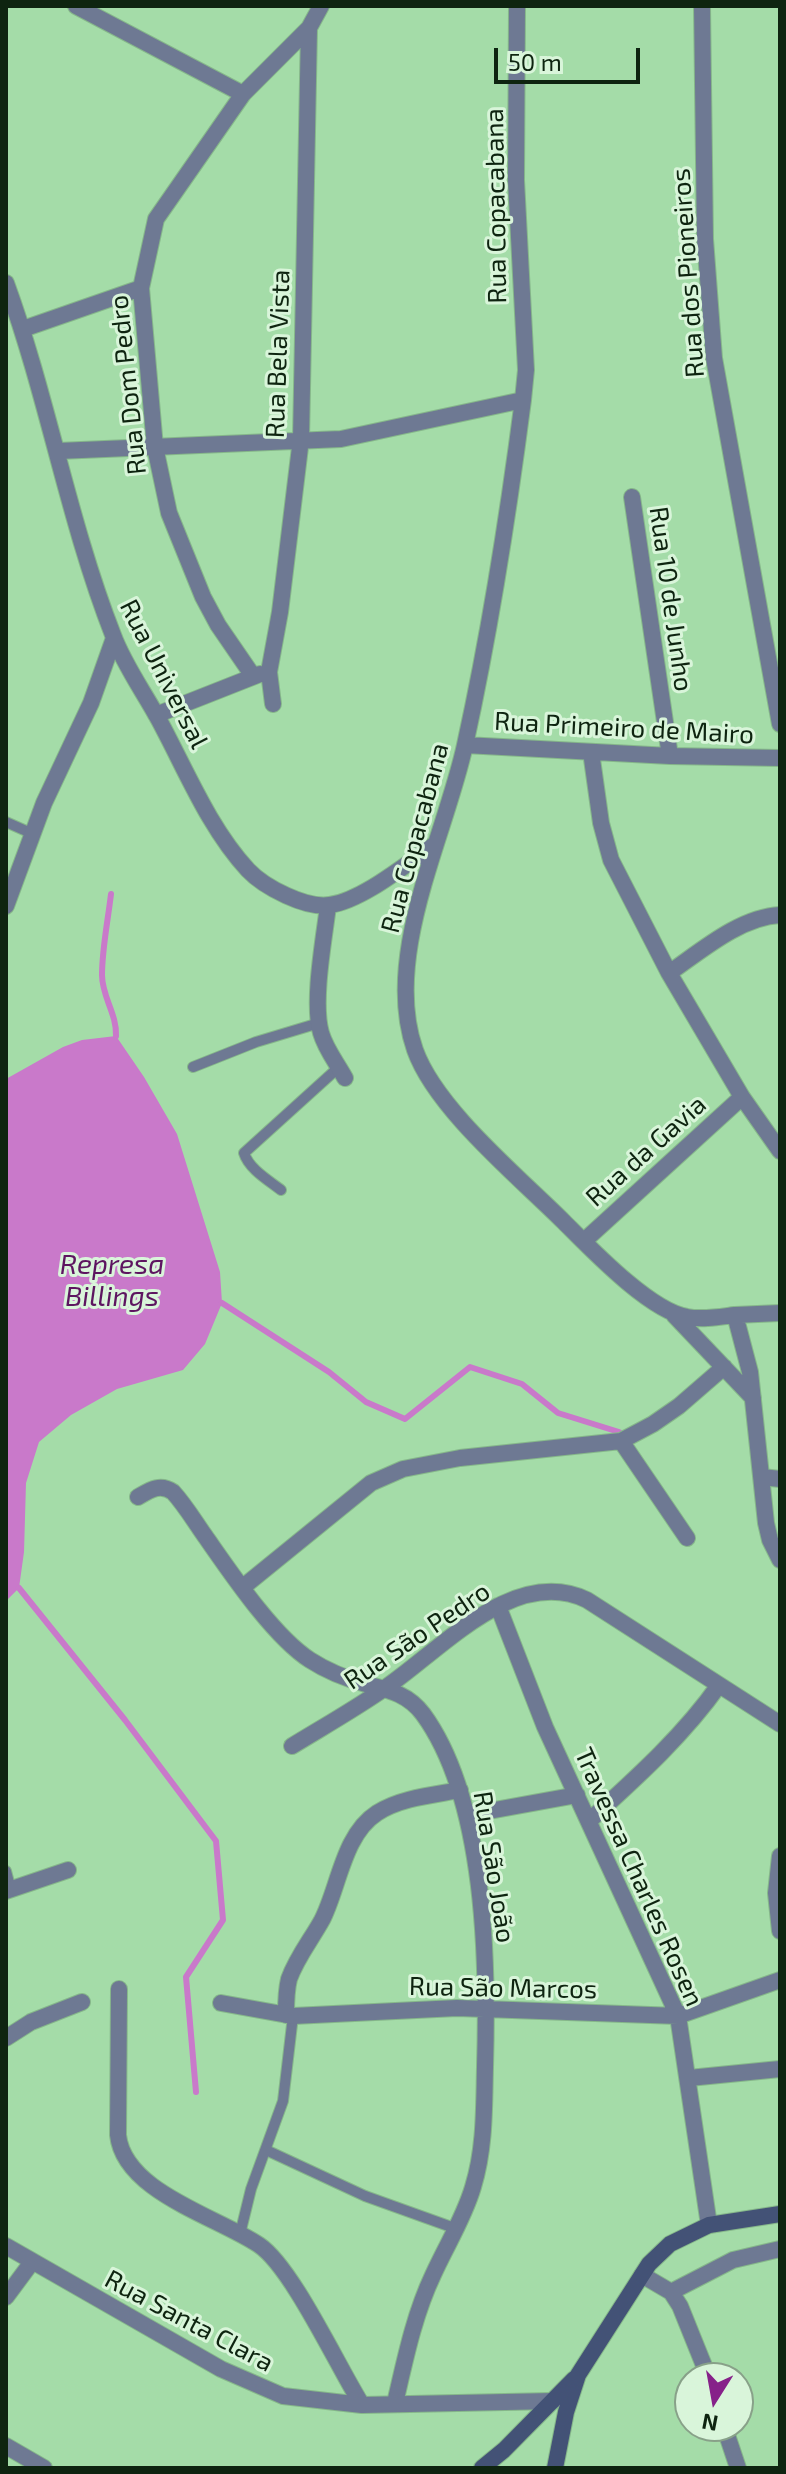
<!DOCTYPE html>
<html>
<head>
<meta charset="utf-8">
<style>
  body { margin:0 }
  #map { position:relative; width:786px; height:2474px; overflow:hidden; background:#a4dca8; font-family:"Exo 2",sans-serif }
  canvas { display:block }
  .frame { position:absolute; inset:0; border:8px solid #0e2410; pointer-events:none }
  .north { position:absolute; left:674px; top:2362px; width:80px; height:80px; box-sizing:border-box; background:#d9f5da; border:2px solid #88a189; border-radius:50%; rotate:191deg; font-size:22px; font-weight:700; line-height:32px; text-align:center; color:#0e2410 }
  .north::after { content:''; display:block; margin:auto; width:28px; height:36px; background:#862189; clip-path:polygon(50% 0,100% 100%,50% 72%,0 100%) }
  .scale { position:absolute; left:494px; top:48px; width:146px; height:36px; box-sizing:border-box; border:4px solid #0e2410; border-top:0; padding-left:10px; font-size:24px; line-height:28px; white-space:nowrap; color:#0e2410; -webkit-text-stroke:6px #d9f5da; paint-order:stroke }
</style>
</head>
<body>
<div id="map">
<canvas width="786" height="2474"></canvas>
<div class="frame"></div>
<div class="north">N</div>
<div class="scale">50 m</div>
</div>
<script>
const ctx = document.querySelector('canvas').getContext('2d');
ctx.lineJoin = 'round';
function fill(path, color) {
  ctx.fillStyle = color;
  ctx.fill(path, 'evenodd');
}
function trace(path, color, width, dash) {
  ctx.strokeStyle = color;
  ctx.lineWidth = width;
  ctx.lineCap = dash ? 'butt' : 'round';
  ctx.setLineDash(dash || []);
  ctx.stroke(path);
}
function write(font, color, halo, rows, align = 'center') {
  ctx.font = font + ' "Exo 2",sans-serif';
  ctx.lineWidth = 6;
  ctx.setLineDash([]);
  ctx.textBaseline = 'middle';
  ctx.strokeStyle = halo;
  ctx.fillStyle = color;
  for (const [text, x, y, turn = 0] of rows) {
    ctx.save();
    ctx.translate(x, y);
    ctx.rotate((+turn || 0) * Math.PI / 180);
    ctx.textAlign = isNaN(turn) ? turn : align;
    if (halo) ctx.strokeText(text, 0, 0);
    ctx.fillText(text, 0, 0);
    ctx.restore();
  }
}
const water = new Path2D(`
  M 116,1036 L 144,1077 L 177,1134 L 220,1272 L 222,1303 L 205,1344 L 183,1370 L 117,1389 L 71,1415 L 39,1442 L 26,1483 L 24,1552 L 19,1588 L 6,1601 L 6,1079 L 63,1047 L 82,1040 Z`);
const stream = new Path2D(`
  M 111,894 C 108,920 102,949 102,975 C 102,997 117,1014 116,1036
  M 222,1303 L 329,1372 L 366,1402 L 405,1419 L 470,1367 L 522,1384 L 558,1413 L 619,1432
  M 19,1588 L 125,1720 L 216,1841 L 223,1920 L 186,1977 L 196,2092`);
const lane = new Path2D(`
  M 6,822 L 33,834
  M 193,1067 L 256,1042 L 319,1023
  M 281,1190 C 268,1180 249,1169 244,1153 L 339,1067
  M 6,1871 L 11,1890
  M 266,2150 L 365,2196 L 457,2229
  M 240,2234 L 251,2189 L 283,2101 L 293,2016`);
const street = new Path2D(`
  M 76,6 L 243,94
  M 517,6 L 516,180 L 526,370 L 523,400 C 508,516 490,631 465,745 C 445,837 382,956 415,1050 C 436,1109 519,1177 564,1222 C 591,1249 650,1311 687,1317 C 703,1320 719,1317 735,1315 L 750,1372 L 766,1523 L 770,1540 L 780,1560
  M 702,6 L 705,239 L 714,358 L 780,724
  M 6,283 C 48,398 68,520 113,635 C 124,665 144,692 159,720 C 186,770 209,828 248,870 C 264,887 306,909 330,905 C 363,900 406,864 434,845
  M 23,329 L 141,288
  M 58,451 L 341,439 L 523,400
  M 632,497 L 670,756
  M 253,676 L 218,625 L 203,597 L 169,513 L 155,447 L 141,288 L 156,219 L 243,94 L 309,28
  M 273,704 L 269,672 L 280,612 L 301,439 L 309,28 L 321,6
  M 156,715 L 260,674
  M 465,745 L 670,756 L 780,758
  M 591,752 L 601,823 L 611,860 L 669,973 L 742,1097 L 780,1151
  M 6,906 L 44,803 L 91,703 L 114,638
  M 328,906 C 324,939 312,1002 321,1033 C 326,1050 337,1063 345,1078
  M 669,973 C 701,951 740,917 780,915
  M 584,1241 L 742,1097
  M 674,1315 L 753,1398
  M 735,1315 L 780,1313
  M 621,1441 L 687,1538
  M 762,1477 L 780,1479
  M 138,1497 C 150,1490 160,1483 173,1492 C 185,1505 195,1522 205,1536 C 231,1573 273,1636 310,1660 C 327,1671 347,1679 366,1684 C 389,1690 408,1694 423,1714 C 486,1800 488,1964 485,2067 C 484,2108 485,2148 473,2187 C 464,2218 446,2246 433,2275 C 414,2315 405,2360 395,2403
  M 243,1587 L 371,1483 L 403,1469 L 460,1458 L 621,1441 L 653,1424 L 679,1406 L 724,1367
  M 498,1606 L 545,1727 L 678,2016 L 709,2225
  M 292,1746 C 323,1727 355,1709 385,1688 C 441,1650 514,1565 587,1600 L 780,1724
  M 467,1815 L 577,1795
  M 590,1820 C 636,1778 683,1736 719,1685
  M 780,1856 L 776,1893 L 780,1931
  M 6,1891 L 68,1870
  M 119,1989 L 118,2135 C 124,2192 218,2217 259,2245 C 292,2267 338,2367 362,2405
  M 221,2003 L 293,2016 L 457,2008 L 678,2016 L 780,1980
  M 286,2015 C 286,2003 286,1991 289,1979 C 297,1957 311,1940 322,1920 C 339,1887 343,1835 377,1813 C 400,1798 433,1795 460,1790
  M 6,2038 L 31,2022 L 82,2002
  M 689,2078 L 780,2069
  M 6,2246 L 221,2369 L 283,2396 L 362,2405 L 553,2401
  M 642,2275 L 671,2292 L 680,2306 L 709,2378
  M 671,2292 L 733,2260 L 780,2249
  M 6,2297 L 32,2262
  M 724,2426 L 738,2468
  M 6,2446 L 44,2468`);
const secondary = new Path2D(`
  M 482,2468 L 504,2450 L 574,2379
  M 555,2468 L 566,2412 L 578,2375 L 649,2264 L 670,2244 L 709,2225 L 780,2214`);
const streetNames = [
  ["Rua Copacabana",496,206,-91],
  ["Rua dos Pioneiros",688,273,-94],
  ["Rua Bela Vista",278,354,-88],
  ["Rua Dom Pedro",128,385,-96],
  ["Rua 10 de Junho",671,599,82],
  ["Rua Universal",164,674,63],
  ["Rua Primeiro de Mairo",624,728,3],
  ["Rua Copacabana",415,838,-75],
  ["Rua da Gavia",646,1151,-42],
  ["Rua São Pedro",417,1636,-34],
  ["Rua São João",494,1867,81],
  ["Travessa Charles Rosen",639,1877,66],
  ["Rua São Marcos",503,1988,1],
  ["Rua Santa Clara",189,2321,28]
];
const waterNames = [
  ["Represa",112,1265],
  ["Billings",112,1297]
];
fill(water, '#c979ca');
trace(stream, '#c979ca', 6);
trace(lane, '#86b78a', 12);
trace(street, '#86b78a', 18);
trace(secondary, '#86b78a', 18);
trace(lane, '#6e7993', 10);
trace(street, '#6e7993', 16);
trace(secondary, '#435276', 16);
write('26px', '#0e2410', '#d9f5da', streetNames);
write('italic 28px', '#5d1560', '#d9f5da', waterNames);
</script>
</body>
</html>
